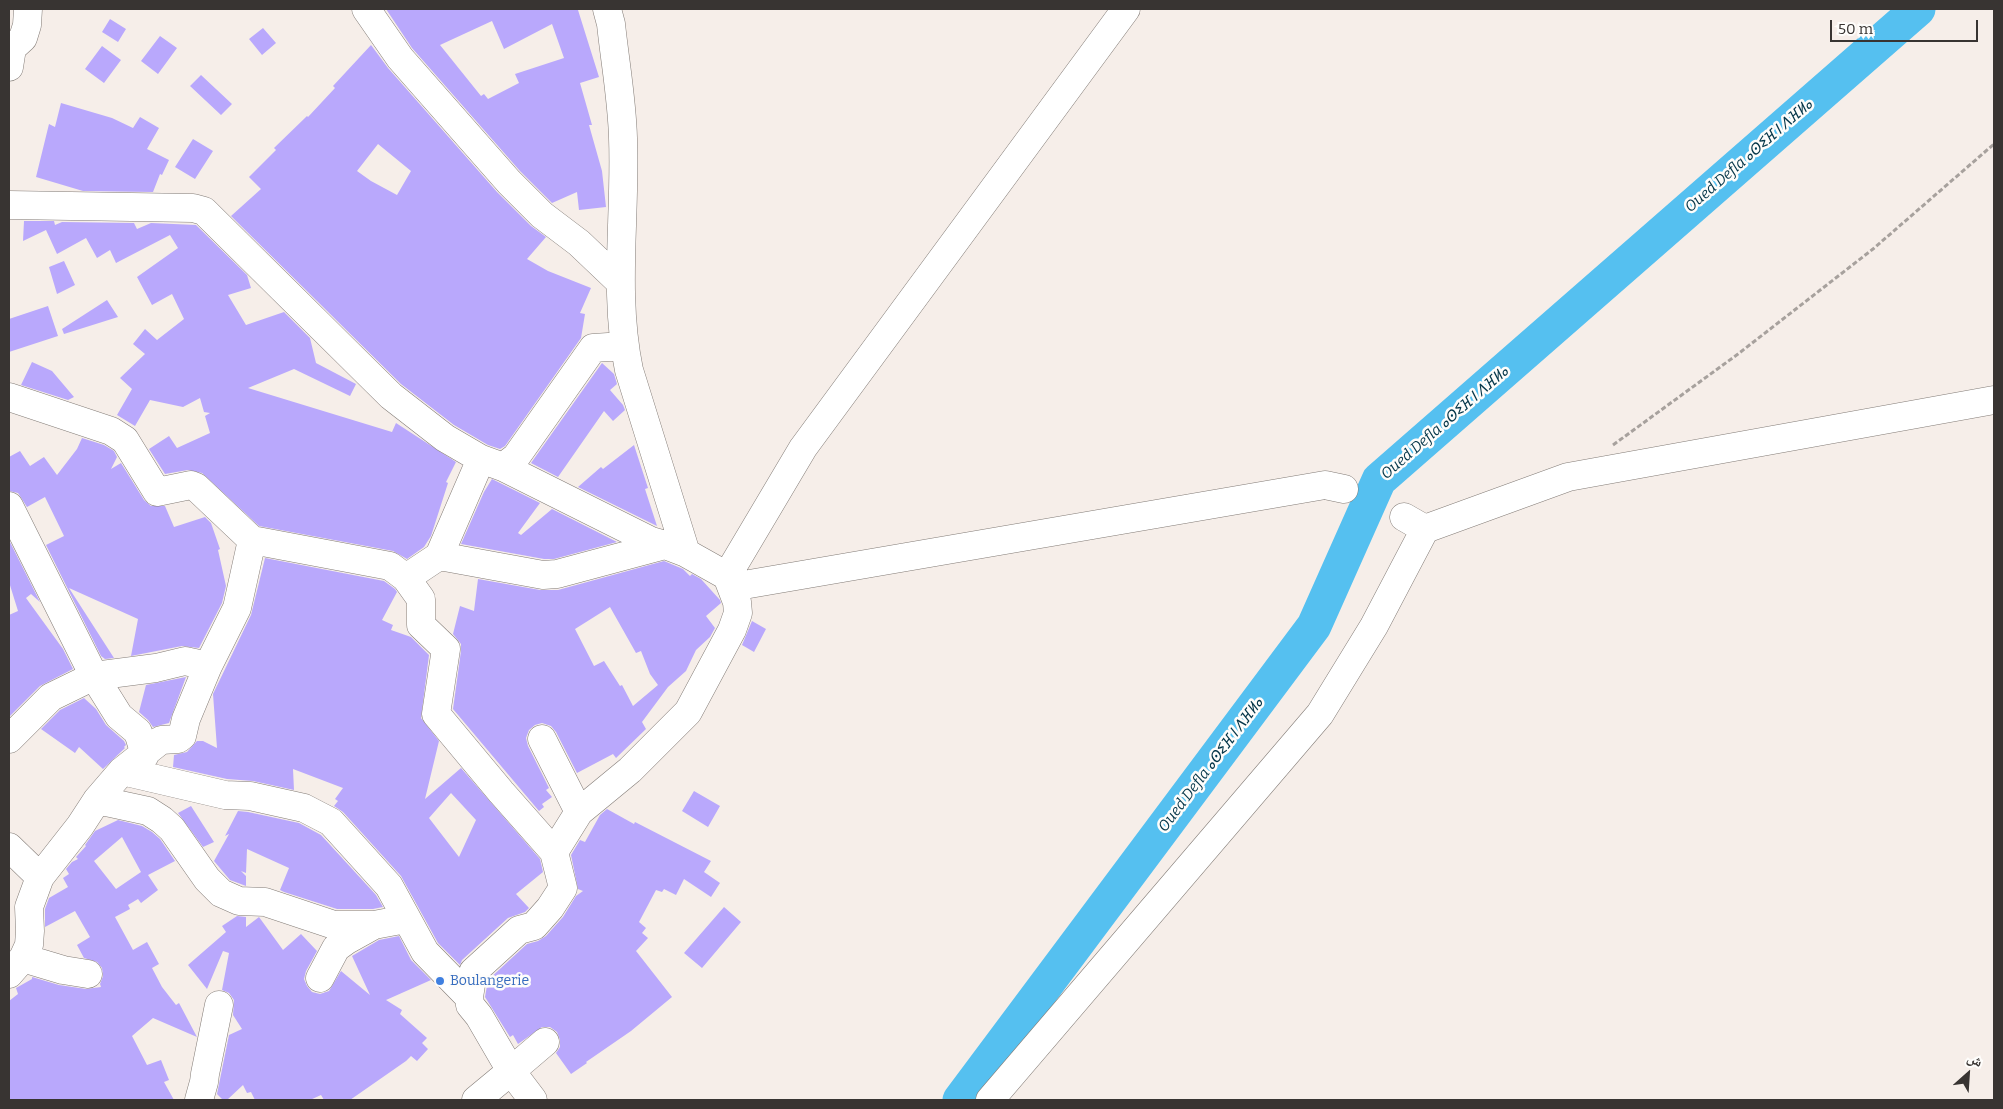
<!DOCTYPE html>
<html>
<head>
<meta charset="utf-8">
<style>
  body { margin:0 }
  #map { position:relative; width:2003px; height:1109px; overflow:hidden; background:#f6eee9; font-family:Bitter,"Noto Naskh Arabic",serif }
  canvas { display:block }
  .frame { position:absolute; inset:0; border:10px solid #383432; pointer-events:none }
  .north { position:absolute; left:1943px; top:1049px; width:50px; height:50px; -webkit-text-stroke:4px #fefdfb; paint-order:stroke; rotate:26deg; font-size:14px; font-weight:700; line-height:20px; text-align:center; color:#383432 }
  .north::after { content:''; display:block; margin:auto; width:18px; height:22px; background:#383432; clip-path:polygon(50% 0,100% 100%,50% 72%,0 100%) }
  .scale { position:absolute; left:1830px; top:20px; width:148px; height:22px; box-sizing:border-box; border:2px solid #383432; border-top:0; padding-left:6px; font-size:15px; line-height:18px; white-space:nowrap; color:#383432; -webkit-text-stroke:4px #fefdfb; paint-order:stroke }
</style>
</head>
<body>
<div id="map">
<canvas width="2003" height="1109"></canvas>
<div class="frame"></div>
<div class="north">ش</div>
<div class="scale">50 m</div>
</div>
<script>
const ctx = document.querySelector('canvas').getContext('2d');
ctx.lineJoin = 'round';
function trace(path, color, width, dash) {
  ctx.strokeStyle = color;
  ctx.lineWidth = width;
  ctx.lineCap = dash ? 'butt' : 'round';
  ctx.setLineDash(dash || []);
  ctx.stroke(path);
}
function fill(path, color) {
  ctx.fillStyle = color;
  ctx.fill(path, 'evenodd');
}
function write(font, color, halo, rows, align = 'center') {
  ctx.font = font + ' Bitter,"Noto Sans Tifinagh",serif';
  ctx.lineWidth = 5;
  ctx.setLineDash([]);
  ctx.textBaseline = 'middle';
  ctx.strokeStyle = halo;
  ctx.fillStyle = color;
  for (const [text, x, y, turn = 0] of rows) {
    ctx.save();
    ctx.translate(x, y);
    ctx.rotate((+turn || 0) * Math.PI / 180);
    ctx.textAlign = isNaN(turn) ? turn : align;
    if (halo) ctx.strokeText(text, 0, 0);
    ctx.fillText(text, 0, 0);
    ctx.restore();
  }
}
const river = new Path2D(`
  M 960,1100 L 1314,626 L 1379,480 L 1918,9`);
const building = new Path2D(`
  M 386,9 L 581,9 L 578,10 L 599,77 L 580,83 L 592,125 L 589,125 L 602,171 L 606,207 L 579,210 L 577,192 L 552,203 L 520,171 L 412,48 ZM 492,21 L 504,49 L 552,24 L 564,58 L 515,74 L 519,83 L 488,99 L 484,94 L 481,96 L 440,45 Z
  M 110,19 L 126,29 L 118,42 L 102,32 Z
  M 263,28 L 276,43 L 262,55 L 249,39 Z
  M 160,36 L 177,48 L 158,74 L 141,61 Z
  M 371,45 L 388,68 L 497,192 L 531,226 L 546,237 L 527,259 L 548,271 L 591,288 L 580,313 L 585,314 L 581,338 L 505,446 L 500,449 L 488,445 L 454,425 L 401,384 L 231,216 L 261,189 L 249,177 L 276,150 L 274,148 L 307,116 L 308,117 L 335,88 L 333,86 ZM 378,144 L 411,171 L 397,195 L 371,181 L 357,171 Z
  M 102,46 L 121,60 L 104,83 L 85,69 Z
  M 201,75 L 232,104 L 221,115 L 190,86 Z
  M 61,103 L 112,118 L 133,128 L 140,117 L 159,128 L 147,149 L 169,160 L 162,175 L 160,174 L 153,192 L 83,191 L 36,177 L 49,124 L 55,127 Z
  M 193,139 L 213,151 L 195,179 L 175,167 Z
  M 24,221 L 54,221 L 55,225 L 62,222 L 134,223 L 137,229 L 151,223 L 196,225 L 247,275 L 251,288 L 228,295 L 246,325 L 284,312 L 310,338 L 316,363 L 356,384 L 350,396 L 294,369 L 248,388 L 392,432 L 396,423 L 456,462 L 446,482 L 448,483 L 431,536 L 424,547 L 407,559 L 393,551 L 259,526 L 202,473 L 188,470 L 165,474 L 149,449 L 169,436 L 177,448 L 210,433 L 205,416 L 210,413 L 204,412 L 200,398 L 183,407 L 150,400 L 135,426 L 117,415 L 132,389 L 120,378 L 145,354 L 133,344 L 145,329 L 157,340 L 184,319 L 172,294 L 152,305 L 137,277 L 178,248 L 170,235 L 116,263 L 110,250 L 97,258 L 86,238 L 57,254 L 46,230 L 23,241 Z
  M 64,261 L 75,285 L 57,294 L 49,267 Z
  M 107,300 L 118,317 L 64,334 L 62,329 Z
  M 48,306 L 58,336 L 9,352 L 9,319 Z
  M 32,362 L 52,371 L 74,397 L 68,400 L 21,385 Z
  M 602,363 L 614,374 L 617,384 L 610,390 L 623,405 L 625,410 L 613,421 L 604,411 L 558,477 L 531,463 Z
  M 82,438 L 104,445 L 114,451 L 117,457 L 111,469 L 121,463 L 144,500 L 151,506 L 165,506 L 174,527 L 205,517 L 211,523 L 220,549 L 218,550 L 226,586 L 222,603 L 199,648 L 182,646 L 131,656 L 138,619 L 69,588 L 114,658 L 105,659 L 101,656 L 46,545 L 64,536 L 45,497 L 27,507 L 18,493 L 9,491 L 9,457 L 20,451 L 30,466 L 44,457 L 57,475 L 77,449 Z
  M 634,445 L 648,488 L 645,489 L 657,526 L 578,487 L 601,467 L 603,469 Z
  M 492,479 L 540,503 L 518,533 L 521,535 L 552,509 L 617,542 L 554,559 L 544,559 L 461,544 L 484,492 Z
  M 9,540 L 40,602 L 31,594 L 26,598 L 63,649 L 73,669 L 40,686 L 9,717 L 9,615 L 18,611 L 9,582 Z
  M 265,558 L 384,581 L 395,589 L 397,592 L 382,620 L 393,625 L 391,630 L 411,637 L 429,655 L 421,718 L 439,741 L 425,799 L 461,768 L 540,859 L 543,872 L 516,894 L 529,908 L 525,912 L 508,918 L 462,960 L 460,965 L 438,943 L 401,876 L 343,812 L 334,806 L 338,801 L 335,799 L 343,788 L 293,769 L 294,790 L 253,781 L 227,779 L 173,767 L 174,755 L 187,752 L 197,741 L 203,741 L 217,748 L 213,694 L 251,615 ZM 451,793 L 476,820 L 459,857 L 429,818 Z
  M 664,561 L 683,569 L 690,576 L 692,574 L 701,579 L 720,600 L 721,603 L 706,616 L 715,628 L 710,637 L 696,650 L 686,671 L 668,687 L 642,722 L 646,729 L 616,758 L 613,754 L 577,773 L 556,732 L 551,726 L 542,723 L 535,725 L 529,730 L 526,738 L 528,746 L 549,788 L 546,790 L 552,797 L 542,804 L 544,807 L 539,811 L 453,709 L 461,651 L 461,644 L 453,634 L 460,606 L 474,611 L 478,579 L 540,590 L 558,590 ZM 610,607 L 636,653 L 641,651 L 650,674 L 658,685 L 633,706 L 622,685 L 620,686 L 604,661 L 594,666 L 575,629 Z
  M 752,621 L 766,629 L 754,652 L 742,645 Z
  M 186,677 L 169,723 L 153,727 L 148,720 L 139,712 L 146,685 Z
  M 84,698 L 96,709 L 106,725 L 124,741 L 126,745 L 124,747 L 125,748 L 103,769 L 79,747 L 75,753 L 41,729 L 60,710 Z
  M 694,791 L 720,806 L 708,827 L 682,811 Z
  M 191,806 L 214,842 L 203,847 L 178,813 Z
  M 607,809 L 634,824 L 635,822 L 711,861 L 704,872 L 720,883 L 711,897 L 684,879 L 676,895 L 664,889 L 662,892 L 656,890 L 639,922 L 646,928 L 642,933 L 648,938 L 636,951 L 672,997 L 631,1031 L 586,1062 L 587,1063 L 571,1074 L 556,1053 L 560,1047 L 560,1040 L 557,1032 L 550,1027 L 542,1027 L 518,1044 L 513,1035 L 510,1037 L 485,997 L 488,980 L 527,944 L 538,941 L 546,936 L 563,917 L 576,896 L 583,891 L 578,889 L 571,855 L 580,840 L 585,842 L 600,815 Z
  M 238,811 L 248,812 L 299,823 L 321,835 L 376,895 L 383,907 L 373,909 L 337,909 L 284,892 L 280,890 L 289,868 L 247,849 L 246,873 L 241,871 L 246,876 L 246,886 L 230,880 L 214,861 L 229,834 L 225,836 Z
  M 118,820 L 142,826 L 152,832 L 160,839 L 175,861 L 148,875 L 158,890 L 141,903 L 138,899 L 128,905 L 130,909 L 115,917 L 133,950 L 147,942 L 159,964 L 152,968 L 162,987 L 176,1005 L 179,1003 L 197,1037 L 153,1018 L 132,1036 L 147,1065 L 161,1060 L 169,1080 L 164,1082 L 174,1100 L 9,1100 L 9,1001 L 18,994 L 16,988 L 32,979 L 32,977 L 59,985 L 86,989 L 101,987 L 100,984 L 103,976 L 102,968 L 97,962 L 84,958 L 77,945 L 90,937 L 75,911 L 45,927 L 45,909 L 49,898 L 68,887 L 63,878 L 69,874 L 66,869 L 72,862 L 78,859 L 76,857 L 86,846 L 85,845 L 95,831 ZM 122,837 L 141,872 L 116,889 L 94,861 Z
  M 724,907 L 741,922 L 702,968 L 684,953 Z
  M 237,916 L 246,917 L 246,927 L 259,917 L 283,950 L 301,934 L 317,951 L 306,971 L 304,979 L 307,986 L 312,992 L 320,994 L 329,991 L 341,971 L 370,995 L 352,956 L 379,940 L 399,936 L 411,960 L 431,980 L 386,1000 L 402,1010 L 400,1014 L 427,1038 L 422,1043 L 428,1049 L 417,1061 L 411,1056 L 406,1061 L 350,1100 L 324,1100 L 321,1095 L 310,1100 L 255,1100 L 251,1092 L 247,1093 L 243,1085 L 227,1100 L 223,1100 L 217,1094 L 229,1035 L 242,1029 L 233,1015 L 234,1000 L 229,993 L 222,990 L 229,953 L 223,951 L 207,989 L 188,965 L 226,932 L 222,926 Z`);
const path = new Path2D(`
  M 1613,445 L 1738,354 L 1873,249 L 1994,144`);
const minor = new Path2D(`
  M 366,9 L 400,58 L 509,182 L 542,215 L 579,243 L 620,282
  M 9,67 L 12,48 L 23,38 L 27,25 L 28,9
  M 9,205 L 193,208 L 204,211 L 391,396 L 445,438 L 481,459 L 503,467 L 651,541 L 665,545
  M 9,397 L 111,431 L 125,440 L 157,492 L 191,485 L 196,487 L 252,540
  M 503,467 L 516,457 L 593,348 L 624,346
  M 9,506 L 94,676 L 156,668 L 185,661 L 208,666
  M 1404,517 L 1425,529 L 1568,477 L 1994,400
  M 439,556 L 481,459
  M 727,576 L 803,448 L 1126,9
  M 406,578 L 421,599 L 421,625 L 446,649 L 436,714 L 501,792 L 554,852
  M 732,587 L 1325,485 L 1344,489
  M 9,739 L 51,697 L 94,676 L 119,716 L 138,732 L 145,755
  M 542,739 L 579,812
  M 122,771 L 225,795 L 250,796 L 304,808 L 331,822 L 389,886 L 425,952 L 469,997
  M 97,800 L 148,811 L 162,820 L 172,829 L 207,879 L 221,893 L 239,901 L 265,902 L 334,925 L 374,925 L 406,919
  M 9,847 L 40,877
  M 23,958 L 63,970 L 88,974
  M 9,974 L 23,958 L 29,945 L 30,931 L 29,907 L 40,877 L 80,826 L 97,800 L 122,771 L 161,740 L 178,739 L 182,736 L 186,719 L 208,666 L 237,608 L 252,540 L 390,566 L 406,578 L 439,556 L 543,575 L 557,574 L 665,545 L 686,553
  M 320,978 L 336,948 L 347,940 L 374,925
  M 199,1100 L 204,1082 L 205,1074 L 219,1005
  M 476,1100 L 511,1071 L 479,1016 L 470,1005 L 469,997 L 473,972 L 519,930 L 534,926 L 550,908 L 563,888 L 554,852 L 579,812 L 630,770 L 688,712 L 732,630 L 738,613 L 737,602 L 727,576 L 686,553 L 629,370 C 613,293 626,216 623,138 C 622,100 615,62 611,24 L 607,9
  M 533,1100 L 511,1071 L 545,1042
  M 990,1100 L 1320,714 L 1374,626 L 1425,529`);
const markers = [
  [440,981,5,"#3f7fe0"]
];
const shopNames = [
  ["Boulangerie",450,981]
];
const waterNames = [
  ["Oued Defla ⴰⵙⵉⴼ ⵏ ⴷⴼⵍⴰ",1749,156,-41],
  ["Oued Defla ⴰⵙⵉⴼ ⵏ ⴷⴼⵍⴰ",1445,423,-41],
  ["Oued Defla ⴰⵙⵉⴼ ⵏ ⴷⴼⵍⴰ",1211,765,-53]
];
trace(river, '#55c0f0', 35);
fill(building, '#b9a8fc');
trace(minor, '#837c77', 29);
trace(path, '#a7a19d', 3, [5, 2.5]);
trace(minor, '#fff', 28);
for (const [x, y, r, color] of markers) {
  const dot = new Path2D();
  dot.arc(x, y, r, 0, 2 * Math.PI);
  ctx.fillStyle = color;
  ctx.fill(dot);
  trace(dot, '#fefdfb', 2);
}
write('14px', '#366cbe', '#fefdfb', shopNames, 'left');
write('italic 15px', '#033548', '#fefdfb', waterNames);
</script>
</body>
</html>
